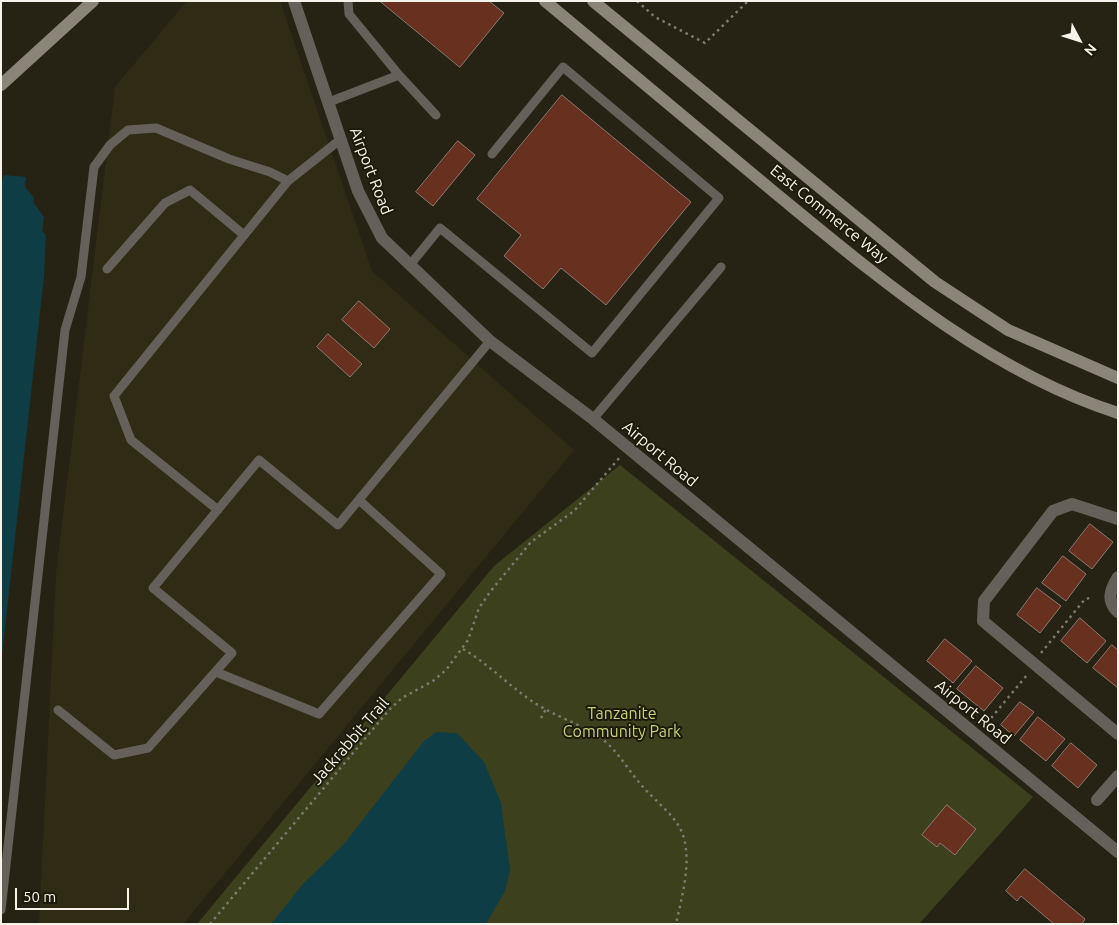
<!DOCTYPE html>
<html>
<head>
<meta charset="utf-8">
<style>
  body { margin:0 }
  #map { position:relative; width:1119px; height:925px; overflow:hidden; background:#272314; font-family:Ubuntu,sans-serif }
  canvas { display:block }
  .frame { position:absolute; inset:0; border:2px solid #f6f4ea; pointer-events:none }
  .north { position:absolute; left:1054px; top:15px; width:50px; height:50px; -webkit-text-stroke:4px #1d1a0b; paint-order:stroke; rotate:130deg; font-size:14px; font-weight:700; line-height:20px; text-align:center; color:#f6f4ea }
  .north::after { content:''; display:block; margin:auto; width:18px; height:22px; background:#f6f4ea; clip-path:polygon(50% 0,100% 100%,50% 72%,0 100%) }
  .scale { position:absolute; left:15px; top:888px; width:114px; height:22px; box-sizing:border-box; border:2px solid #f6f4ea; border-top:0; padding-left:6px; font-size:15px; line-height:18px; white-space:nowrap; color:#f6f4ea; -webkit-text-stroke:4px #1d1a0b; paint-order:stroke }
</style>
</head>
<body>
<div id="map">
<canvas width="1119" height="925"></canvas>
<div class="frame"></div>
<div class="north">N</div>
<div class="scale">50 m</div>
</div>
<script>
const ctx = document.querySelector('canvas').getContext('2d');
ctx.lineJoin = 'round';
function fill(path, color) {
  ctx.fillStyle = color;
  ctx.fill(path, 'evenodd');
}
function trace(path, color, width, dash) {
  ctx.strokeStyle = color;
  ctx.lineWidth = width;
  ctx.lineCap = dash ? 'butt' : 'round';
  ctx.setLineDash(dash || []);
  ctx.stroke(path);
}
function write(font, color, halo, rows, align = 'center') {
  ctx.font = font + ' Ubuntu,sans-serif';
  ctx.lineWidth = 4;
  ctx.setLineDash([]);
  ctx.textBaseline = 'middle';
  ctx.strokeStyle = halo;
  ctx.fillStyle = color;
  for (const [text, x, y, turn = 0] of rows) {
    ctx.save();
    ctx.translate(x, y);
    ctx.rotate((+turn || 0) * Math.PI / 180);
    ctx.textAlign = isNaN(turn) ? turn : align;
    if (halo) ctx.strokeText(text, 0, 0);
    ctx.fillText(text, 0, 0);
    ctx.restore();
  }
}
const built = new Path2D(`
  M 187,1 L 280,1 L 372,271 L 574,450 L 183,924 L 39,924 L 56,574 L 115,87 Z`);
const green = new Path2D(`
  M 620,465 L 1033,797 L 919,924 L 197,924 L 494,566 Z`);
const water = new Path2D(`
  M 4,175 L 26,177 L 25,187 L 34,198 L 33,202 L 44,217 L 42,231 L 46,235 L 44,276 L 1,664 L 1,186 Z
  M 436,732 L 457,733 L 484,762 L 501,803 L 510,870 L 505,891 L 486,924 L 271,924 L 303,884 L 344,844 L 424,741 Z`);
const building = new Path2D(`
  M 380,1 L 489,1 L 504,13 L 460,67 Z
  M 562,95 L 691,202 L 606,305 L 561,268 L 543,289 L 504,256 L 521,235 L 477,199 Z
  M 458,141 L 475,155 L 433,206 L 416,192 Z
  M 359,301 L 390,329 L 374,348 L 342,320 Z
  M 328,334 L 362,364 L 350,377 L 317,347 Z
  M 1090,524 L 1113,542 L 1092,569 L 1069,551 Z
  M 1063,556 L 1086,574 L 1066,601 L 1042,583 Z
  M 1037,588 L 1061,606 L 1040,633 L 1017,615 Z
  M 1080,618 L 1106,641 L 1087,663 L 1061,641 Z
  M 945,639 L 972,661 L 953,683 L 927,661 Z
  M 1112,645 L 1118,650 L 1118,688 L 1093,668 Z
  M 976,666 L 1003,688 L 984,711 L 957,689 Z
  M 1020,702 L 1034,712 L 1014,736 L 1001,725 Z
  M 1038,717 L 1065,739 L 1046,761 L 1020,740 Z
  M 1071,743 L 1097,765 L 1078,788 L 1052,766 Z
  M 947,805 L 976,829 L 955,855 L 940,843 L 937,847 L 922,835 Z
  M 1025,869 L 1085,919 L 1082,924 L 1054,924 L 1021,896 L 1017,901 L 1006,891 Z`);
const path = new Path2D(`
  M 637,1 L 655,17 L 705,43 L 748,1
  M 463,649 C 487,663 506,683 529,699 C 551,715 579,723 602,739 C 619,752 629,772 644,788 C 657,803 678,817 684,838 C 691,866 682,896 676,924
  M 1041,653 L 1085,599 L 1090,598
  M 541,718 L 546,709
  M 987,723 L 1027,675
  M 210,924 L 389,710 L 402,698 L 433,681 L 446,670 L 468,640 L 479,608 L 490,592 L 531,542 L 574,511 L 620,457`);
const lane = new Path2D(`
  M 348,1 L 349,14 L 399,75
  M 329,102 L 399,75 L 436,115
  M 410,265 L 440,228 L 592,353 L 719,198 L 563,67 L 492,154
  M 107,269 L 165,203 L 190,190 L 244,235
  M 593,419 L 721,267
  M 218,510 L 131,440 L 114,396 L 288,181 L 341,139
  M 216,672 L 319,714 L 441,574 L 359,500
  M 58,710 L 114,755 L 148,748 L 232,653 L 153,588 L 259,460 L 338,525 L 490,341
  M 1,910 L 65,330 L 81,277 L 94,167 L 110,145 L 128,130 L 156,128 L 229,159 L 270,172 L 288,181`);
const street = new Path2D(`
  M 294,1 L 358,191 L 382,238 L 490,341 L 593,419 L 1118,852
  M 1118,519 L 1072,504 L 1053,511 L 984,601 L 983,621 L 1118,734
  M 1118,577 C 1110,590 1106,601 1118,612
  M 1097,800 L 1118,776`);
const secondary = new Path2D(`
  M 545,1 C 621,65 698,128 774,192 C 879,278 987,371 1118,413
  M 593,1 L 935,282 L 1008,330 L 1118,378
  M 1,85 L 93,1`);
const streetNames = [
  ["Airport Road",371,171,69],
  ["East Commerce Way",829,214,39],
  ["Airport Road",660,454,40],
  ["Airport Road",973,712,39],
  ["Jackrabbit Trail",350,741,-49]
];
const parkNames = [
  ["Tanzanite",622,714],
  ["Community Park",622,732]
];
fill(built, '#302b15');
fill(green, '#3c401c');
fill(water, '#0f3d46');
fill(building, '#67301f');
trace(building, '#8e7973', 1);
trace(path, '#7e7b6e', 2.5, [2.5, 4]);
trace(lane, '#65615a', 9);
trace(street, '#65615a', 12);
trace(secondary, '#8a8479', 12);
write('16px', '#f6f4ea', '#1d1a0b', streetNames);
write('16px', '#c7d37a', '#1d1a0b', parkNames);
</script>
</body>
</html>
